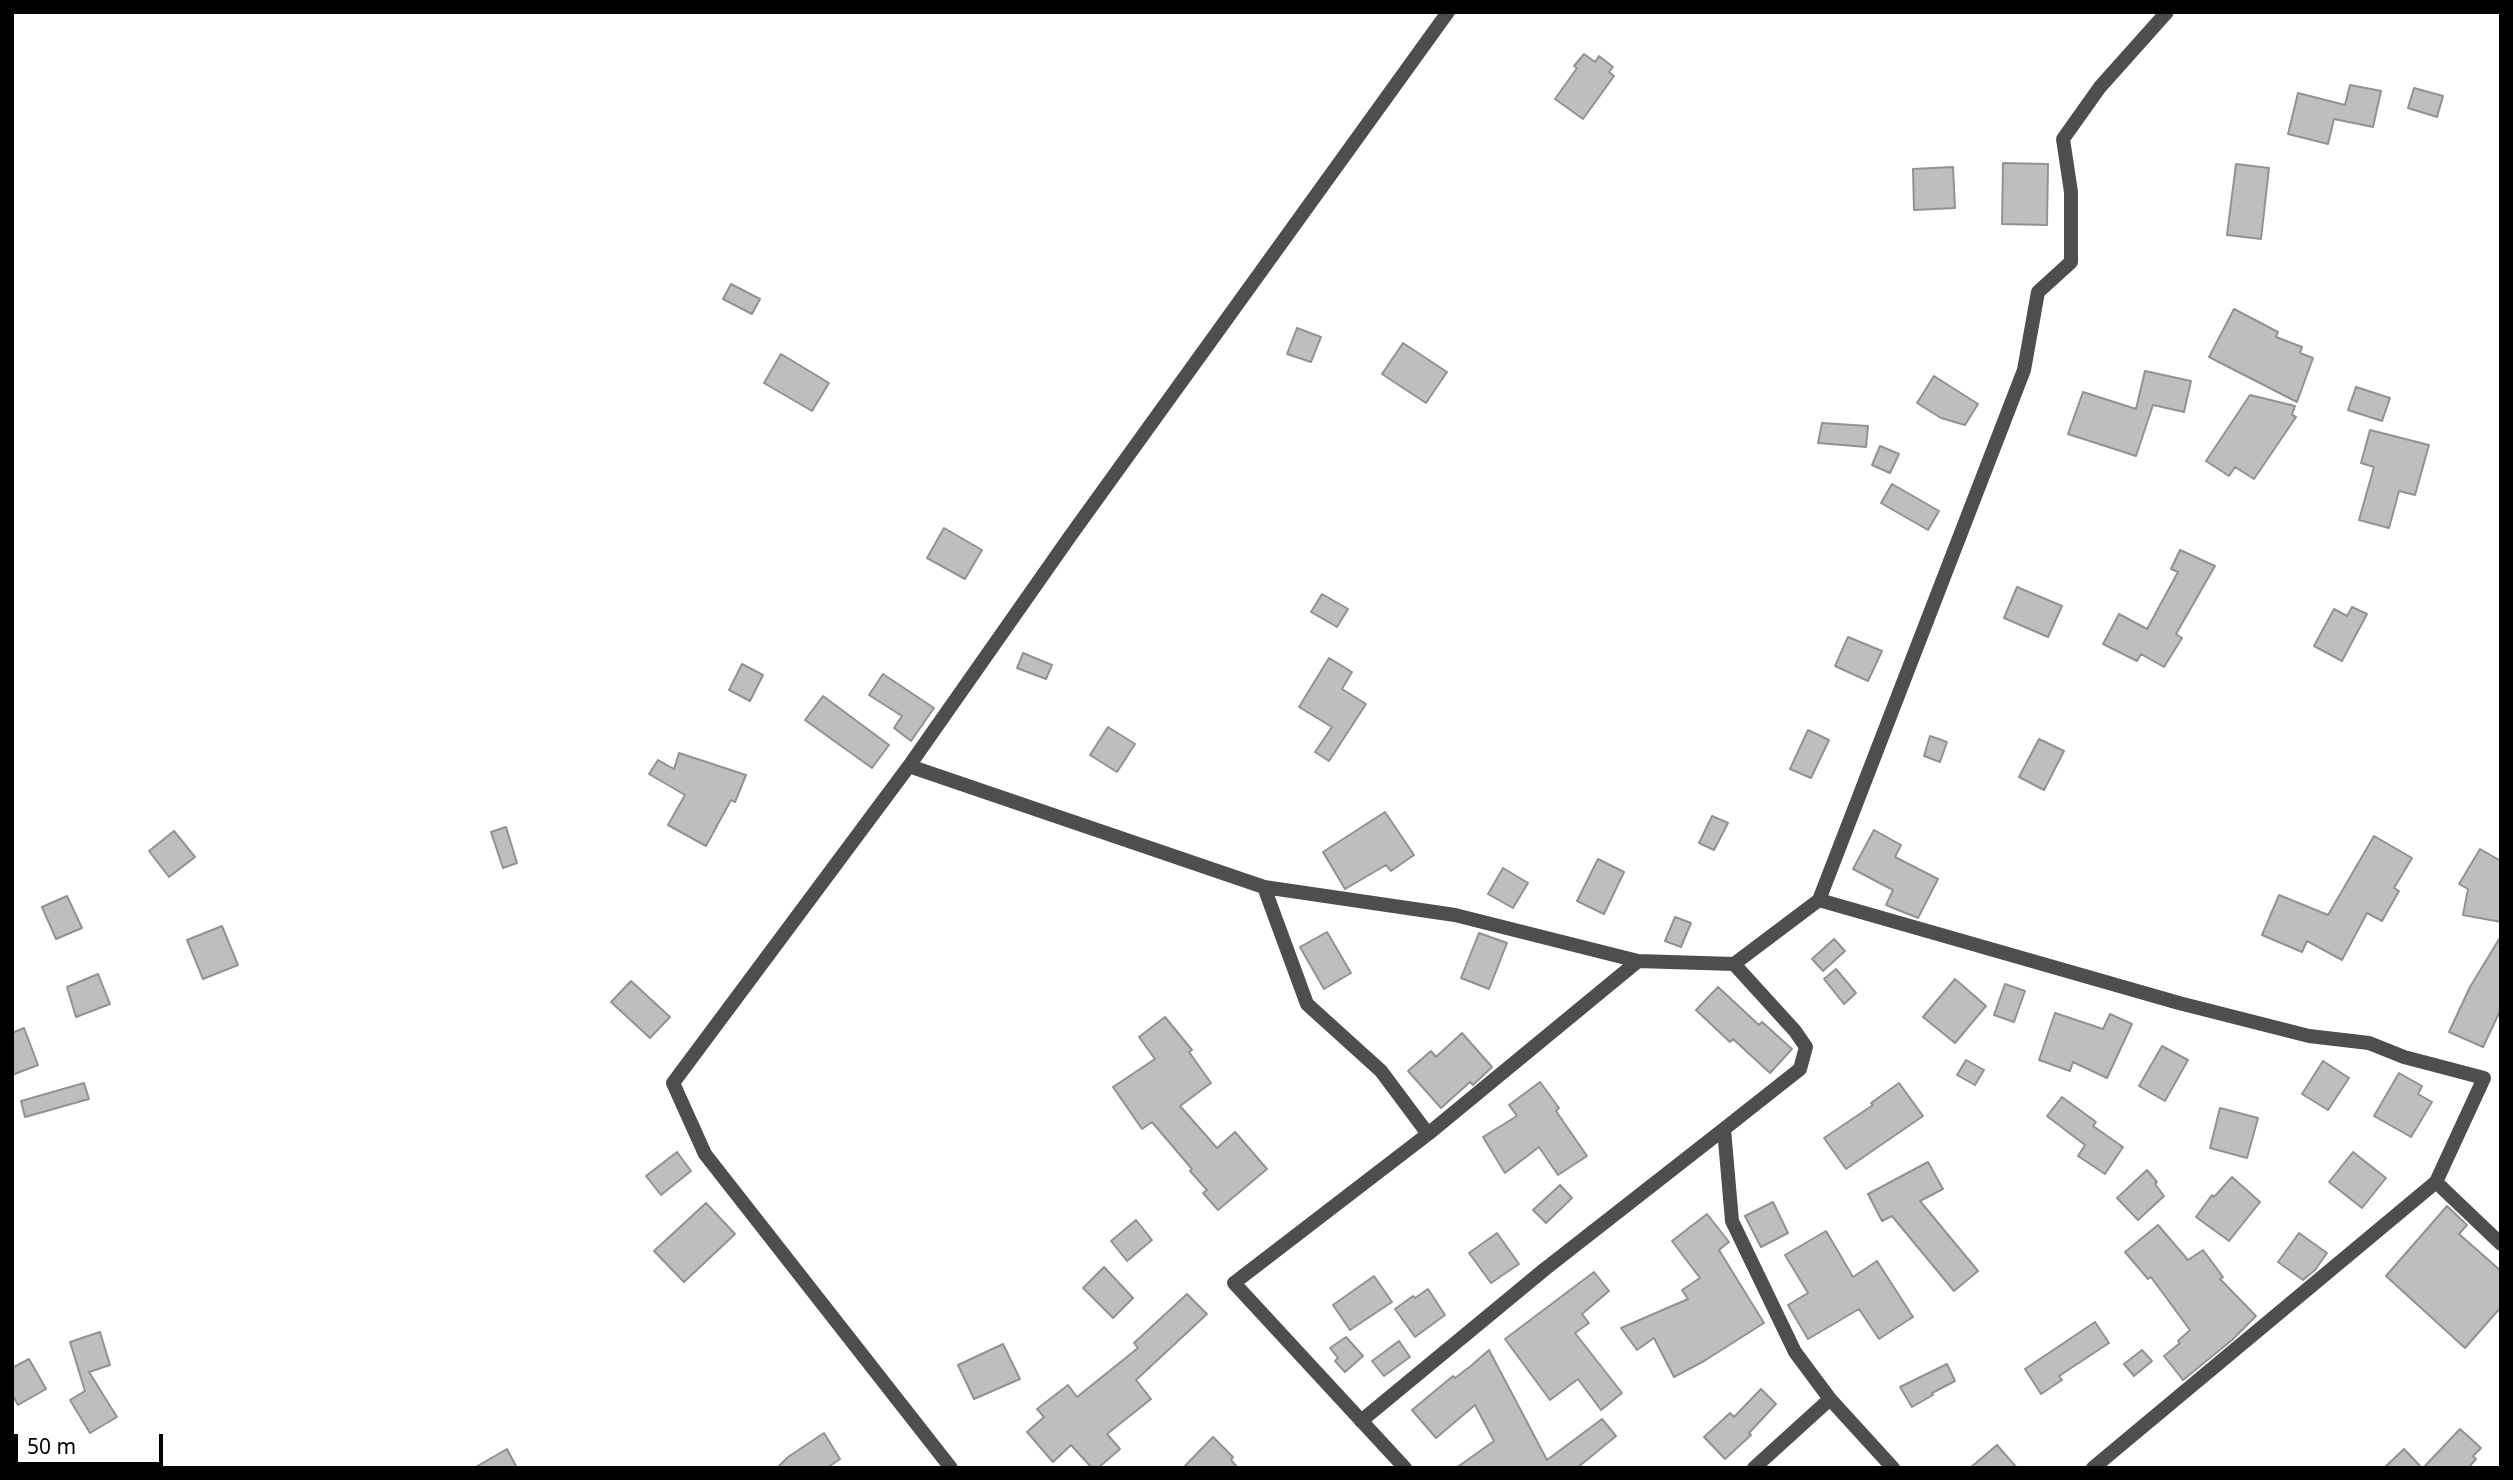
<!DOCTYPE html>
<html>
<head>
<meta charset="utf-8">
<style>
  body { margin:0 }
  #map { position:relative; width:2513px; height:1480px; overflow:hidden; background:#fff; font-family:"Noto Sans",sans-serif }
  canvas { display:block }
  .frame { position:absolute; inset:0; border:14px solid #000; pointer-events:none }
  .scale { position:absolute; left:14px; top:1434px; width:149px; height:32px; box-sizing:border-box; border:4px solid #000; border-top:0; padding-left:9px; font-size:21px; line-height:24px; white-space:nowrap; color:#000; -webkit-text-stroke:5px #fff; paint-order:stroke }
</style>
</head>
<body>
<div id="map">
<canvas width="2513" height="1480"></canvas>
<div class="frame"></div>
<div class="scale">50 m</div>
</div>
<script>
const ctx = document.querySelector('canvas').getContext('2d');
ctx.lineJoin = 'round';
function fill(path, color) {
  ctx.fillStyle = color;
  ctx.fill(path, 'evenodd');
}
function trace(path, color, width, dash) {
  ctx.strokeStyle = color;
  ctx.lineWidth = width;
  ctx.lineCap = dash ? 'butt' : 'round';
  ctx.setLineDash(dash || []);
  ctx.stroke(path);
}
const building = new Path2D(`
  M 1584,54 L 1595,62 L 1599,56 L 1613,67 L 1609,72 L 1614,76 L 1583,119 L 1555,99 L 1577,68 L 1574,66 Z
  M 2350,85 L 2381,91 L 2373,127 L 2334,119 L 2328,144 L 2288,134 L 2298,93 L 2345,105 Z
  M 2414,88 L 2443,96 L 2437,117 L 2408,108 Z
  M 2003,163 L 2048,164 L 2047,225 L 2002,224 Z
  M 2236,164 L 2269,168 L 2261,239 L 2227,235 Z
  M 1953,167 L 1955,208 L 1914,210 L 1913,169 Z
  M 731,284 L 760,299 L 752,314 L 723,299 Z
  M 2234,309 L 2278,332 L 2276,337 L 2302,347 L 2300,353 L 2313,358 L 2297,402 L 2209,357 Z
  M 1297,328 L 1321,337 L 1311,362 L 1287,354 Z
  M 1403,343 L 1447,372 L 1426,403 L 1382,374 Z
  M 781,354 L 829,383 L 812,411 L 764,383 Z
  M 2145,371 L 2191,381 L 2184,412 L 2153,405 L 2136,456 L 2068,434 L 2083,392 L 2136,409 Z
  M 1934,376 L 1978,404 L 1965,425 L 1941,418 L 1917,403 Z
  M 2356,387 L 2390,398 L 2382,421 L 2348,410 Z
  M 2250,395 L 2295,406 L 2292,415 L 2296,417 L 2254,479 L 2235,467 L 2229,476 L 2206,461 Z
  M 1822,423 L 1868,426 L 1866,447 L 1818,443 Z
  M 2370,430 L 2429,445 L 2415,495 L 2399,491 L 2389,528 L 2359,520 L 2374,467 L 2361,463 Z
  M 1880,446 L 1899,454 L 1890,473 L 1872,465 Z
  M 1892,484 L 1939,511 L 1928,530 L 1881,503 Z
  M 944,528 L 982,550 L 965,579 L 927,558 Z
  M 2180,550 L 2215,566 L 2176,634 L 2182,638 L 2164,667 L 2141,654 L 2137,661 L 2103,644 L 2119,614 L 2147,629 L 2178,572 L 2171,569 Z
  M 2017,587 L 2062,606 L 2048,637 L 2004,618 Z
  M 1322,594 L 1348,609 L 1337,627 L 1311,612 Z
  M 2352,607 L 2367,614 L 2342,661 L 2314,646 L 2334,609 L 2347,616 Z
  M 1848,637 L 1882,651 L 1868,681 L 1835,666 Z
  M 1023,653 L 1052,665 L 1046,679 L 1017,668 Z
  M 1329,658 L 1352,672 L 1342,689 L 1366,704 L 1329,761 L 1315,752 L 1332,727 L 1299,707 Z
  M 742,664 L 763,675 L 750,701 L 729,690 Z
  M 883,674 L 934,708 L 911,741 L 894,728 L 902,716 L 869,695 Z
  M 823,696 L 889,745 L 872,768 L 805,720 Z
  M 1108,727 L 1135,744 L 1117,772 L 1090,755 Z
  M 1808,730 L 1829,740 L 1811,778 L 1790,769 Z
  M 1930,736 L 1947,742 L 1940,762 L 1924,756 Z
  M 2039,739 L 2064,751 L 2044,790 L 2019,777 Z
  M 679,753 L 746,775 L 735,802 L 731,800 L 706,846 L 668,825 L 685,795 L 649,774 L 658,760 L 674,769 Z
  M 1385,812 L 1414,855 L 1391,871 L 1386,865 L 1345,889 L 1323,852 Z
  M 1712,816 L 1728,823 L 1714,850 L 1699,843 Z
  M 506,827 L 517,863 L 503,868 L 491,832 Z
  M 1874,830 L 1901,845 L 1895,857 L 1938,879 L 1918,918 L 1886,905 L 1893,890 L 1853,869 Z
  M 174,831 L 195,857 L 169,877 L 149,851 Z
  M 2374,836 L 2412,858 L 2394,888 L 2399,891 L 2382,921 L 2367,913 L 2342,960 L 2307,941 L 2302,952 L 2262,935 L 2279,895 L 2328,915 Z
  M 2480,849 L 2501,861 L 2501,922 L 2463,915 L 2468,889 L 2459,884 Z
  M 1598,859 L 1624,872 L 1604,914 L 1577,901 Z
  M 1503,868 L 1528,883 L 1513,908 L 1488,894 Z
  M 67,896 L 82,928 L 56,939 L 42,907 Z
  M 1675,917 L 1691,923 L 1681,947 L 1665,941 Z
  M 222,926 L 238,965 L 203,979 L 187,940 Z
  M 1327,932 L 1351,973 L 1324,989 L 1300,947 Z
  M 1479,933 L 1507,943 L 1489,989 L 1461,978 Z
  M 2501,936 L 2501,1009 L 2483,1047 L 2449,1032 L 2470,987 Z
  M 1834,939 L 1845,951 L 1823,971 L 1812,959 Z
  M 1836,969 L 1856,993 L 1844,1004 L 1824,979 Z
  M 98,974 L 110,1004 L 76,1017 L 67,987 Z
  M 1955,979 L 1986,1006 L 1955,1043 L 1923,1017 Z
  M 631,981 L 670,1017 L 650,1038 L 611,1002 Z
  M 2005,984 L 2025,991 L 2014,1022 L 1994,1015 Z
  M 1718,987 L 1759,1025 L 1762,1022 L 1792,1049 L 1770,1073 L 1733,1039 L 1730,1042 L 1696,1010 Z
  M 2055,1013 L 2103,1029 L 2110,1014 L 2132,1024 L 2107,1078 L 2073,1062 L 2070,1071 L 2039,1060 Z
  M 1165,1017 L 1192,1050 L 1189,1052 L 1211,1083 L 1180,1106 L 1217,1148 L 1235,1132 L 1267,1169 L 1218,1210 L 1203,1193 L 1207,1190 L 1190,1171 L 1192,1169 L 1152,1122 L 1142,1129 L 1113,1087 L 1155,1059 L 1139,1037 Z
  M 24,1028 L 38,1065 L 12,1075 L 12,1033 Z
  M 1462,1033 L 1492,1067 L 1473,1085 L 1470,1082 L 1441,1108 L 1408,1071 L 1431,1051 L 1436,1057 Z
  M 2162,1046 L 2188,1060 L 2165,1101 L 2139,1086 Z
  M 1966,1060 L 1984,1070 L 1975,1085 L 1957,1075 Z
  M 2323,1061 L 2349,1078 L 2328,1110 L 2302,1094 Z
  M 2399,1073 L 2422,1086 L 2418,1094 L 2432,1102 L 2411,1137 L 2374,1116 Z
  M 1540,1082 L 1559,1108 L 1556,1111 L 1587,1156 L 1558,1175 L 1539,1147 L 1505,1173 L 1483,1137 L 1517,1116 L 1509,1105 Z
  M 84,1083 L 89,1099 L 25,1117 L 21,1101 Z
  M 1899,1083 L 1923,1116 L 1846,1169 L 1824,1138 L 1873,1105 L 1871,1103 Z
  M 2062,1097 L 2096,1122 L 2093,1126 L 2123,1147 L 2105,1174 L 2078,1156 L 2085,1145 L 2047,1116 Z
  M 2220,1108 L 2258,1118 L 2247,1158 L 2210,1148 Z
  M 677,1152 L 691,1171 L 661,1195 L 646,1176 Z
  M 2353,1152 L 2386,1178 L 2362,1208 L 2329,1182 Z
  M 1928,1162 L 1943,1189 L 1920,1201 L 1978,1271 L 1954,1291 L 1892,1216 L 1882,1221 L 1868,1194 Z
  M 2147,1170 L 2157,1182 L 2155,1184 L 2164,1196 L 2138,1220 L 2117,1198 Z
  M 2232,1177 L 2260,1202 L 2229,1241 L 2196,1217 L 2212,1195 L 2214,1197 Z
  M 1560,1185 L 1572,1198 L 1546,1223 L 1533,1210 Z
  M 1773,1202 L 1788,1233 L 1761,1247 L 1745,1216 Z
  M 706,1203 L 735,1234 L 684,1282 L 654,1251 Z
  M 2447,1206 L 2467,1225 L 2459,1234 L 2501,1271 L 2501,1307 L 2465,1348 L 2386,1276 Z
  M 1707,1214 L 1729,1242 L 1719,1250 L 1764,1323 L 1704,1361 L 1674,1377 L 1654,1338 L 1637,1350 L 1621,1328 L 1688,1299 L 1682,1290 L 1700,1278 L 1672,1241 Z
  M 1136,1220 L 1152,1240 L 1127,1261 L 1111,1241 Z
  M 2158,1225 L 2188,1260 L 2203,1250 L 2223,1277 L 2220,1279 L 2256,1316 L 2232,1340 L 2183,1380 L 2164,1356 L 2180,1343 L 2178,1341 L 2190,1330 L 2151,1277 L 2148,1279 L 2125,1252 Z
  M 1826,1231 L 1853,1277 L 1877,1261 L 1913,1317 L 1879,1339 L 1859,1309 L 1808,1339 L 1788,1305 L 1808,1293 L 1785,1255 Z
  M 1497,1233 L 1519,1264 L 1491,1283 L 1469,1253 Z
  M 2299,1233 L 2327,1253 L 2315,1270 L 2303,1280 L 2278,1262 Z
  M 1104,1267 L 1133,1298 L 1113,1318 L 1083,1288 Z
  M 1594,1272 L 1609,1291 L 1582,1314 L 1589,1323 L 1575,1333 L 1622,1393 L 1601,1410 L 1578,1379 L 1550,1400 L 1505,1339 Z
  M 1374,1276 L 1392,1302 L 1350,1330 L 1333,1305 Z
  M 1428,1289 L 1445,1315 L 1415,1337 L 1395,1309 L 1413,1296 L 1415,1298 Z
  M 1187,1294 L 1207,1314 L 1136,1380 L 1151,1399 L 1107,1434 L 1120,1449 L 1098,1468 L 1092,1468 L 1071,1445 L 1053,1462 L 1027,1432 L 1044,1417 L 1037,1409 L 1068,1385 L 1077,1397 L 1138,1348 L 1134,1343 Z
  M 2095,1322 L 2109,1343 L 2059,1376 L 2062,1380 L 2041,1394 L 2025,1369 Z
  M 100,1332 L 110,1365 L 89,1372 L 117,1417 L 90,1433 L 70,1400 L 85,1391 L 70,1342 Z
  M 1346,1337 L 1363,1356 L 1345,1372 L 1335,1361 L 1338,1358 L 1330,1348 Z
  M 1399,1341 L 1410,1357 L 1384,1376 L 1372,1361 Z
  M 1003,1344 L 1020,1379 L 974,1399 L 958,1365 Z
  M 1489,1350 L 1547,1460 L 1602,1419 L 1616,1436 L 1577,1468 L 1456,1468 L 1494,1441 L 1475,1405 L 1436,1438 L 1412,1410 L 1453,1376 L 1455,1378 L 1472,1365 Z
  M 2142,1350 L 2152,1361 L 2134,1376 L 2124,1364 Z
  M 29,1359 L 46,1389 L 18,1405 L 12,1394 L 12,1368 Z
  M 1947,1364 L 1955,1381 L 1932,1393 L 1933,1395 L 1912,1407 L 1900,1387 Z
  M 1761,1389 L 1776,1404 L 1749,1433 L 1751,1435 L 1725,1459 L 1704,1437 L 1730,1413 L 1734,1417 Z
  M 2460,1429 L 2481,1448 L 2473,1456 L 2476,1459 L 2468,1468 L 2423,1468 Z
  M 824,1433 L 840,1459 L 827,1468 L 777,1468 L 788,1457 Z
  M 1213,1437 L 1233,1457 L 1231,1460 L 1238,1468 L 1183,1468 Z
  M 1997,1445 L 2017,1468 L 1970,1468 Z
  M 507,1449 L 517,1468 L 474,1468 Z
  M 2404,1449 L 2422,1468 L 2384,1468 Z`);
const street = new Path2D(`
  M 1448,12 L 1071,535 L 909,766 L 1264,887 L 1455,915 L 1638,961 L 1734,964 L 1819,900 L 2179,1003 L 2309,1036 L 2369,1043 L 2404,1057 L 2484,1078 L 2436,1182 L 2093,1468
  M 909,766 L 673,1083 L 705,1154 L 951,1468
  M 1264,887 L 1307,1004 L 1381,1071 L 1428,1134
  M 1819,900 L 2024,370 L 2038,292 L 2071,262 L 2071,192 L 2063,139 L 2100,87 L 2167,12
  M 1724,1129 L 1800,1069 L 1806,1047 L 1795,1031 L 1734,964
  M 2436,1182 L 2501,1244
  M 1361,1421 L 1545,1269 L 1724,1129 L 1732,1221 L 1795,1352 L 1830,1399 L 1893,1468
  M 1405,1468 L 1234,1283 L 1428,1134 L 1638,961
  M 1754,1468 L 1830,1399`);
fill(building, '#bebebe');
trace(building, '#929292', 2);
trace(street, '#4e4e4e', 14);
</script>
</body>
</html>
